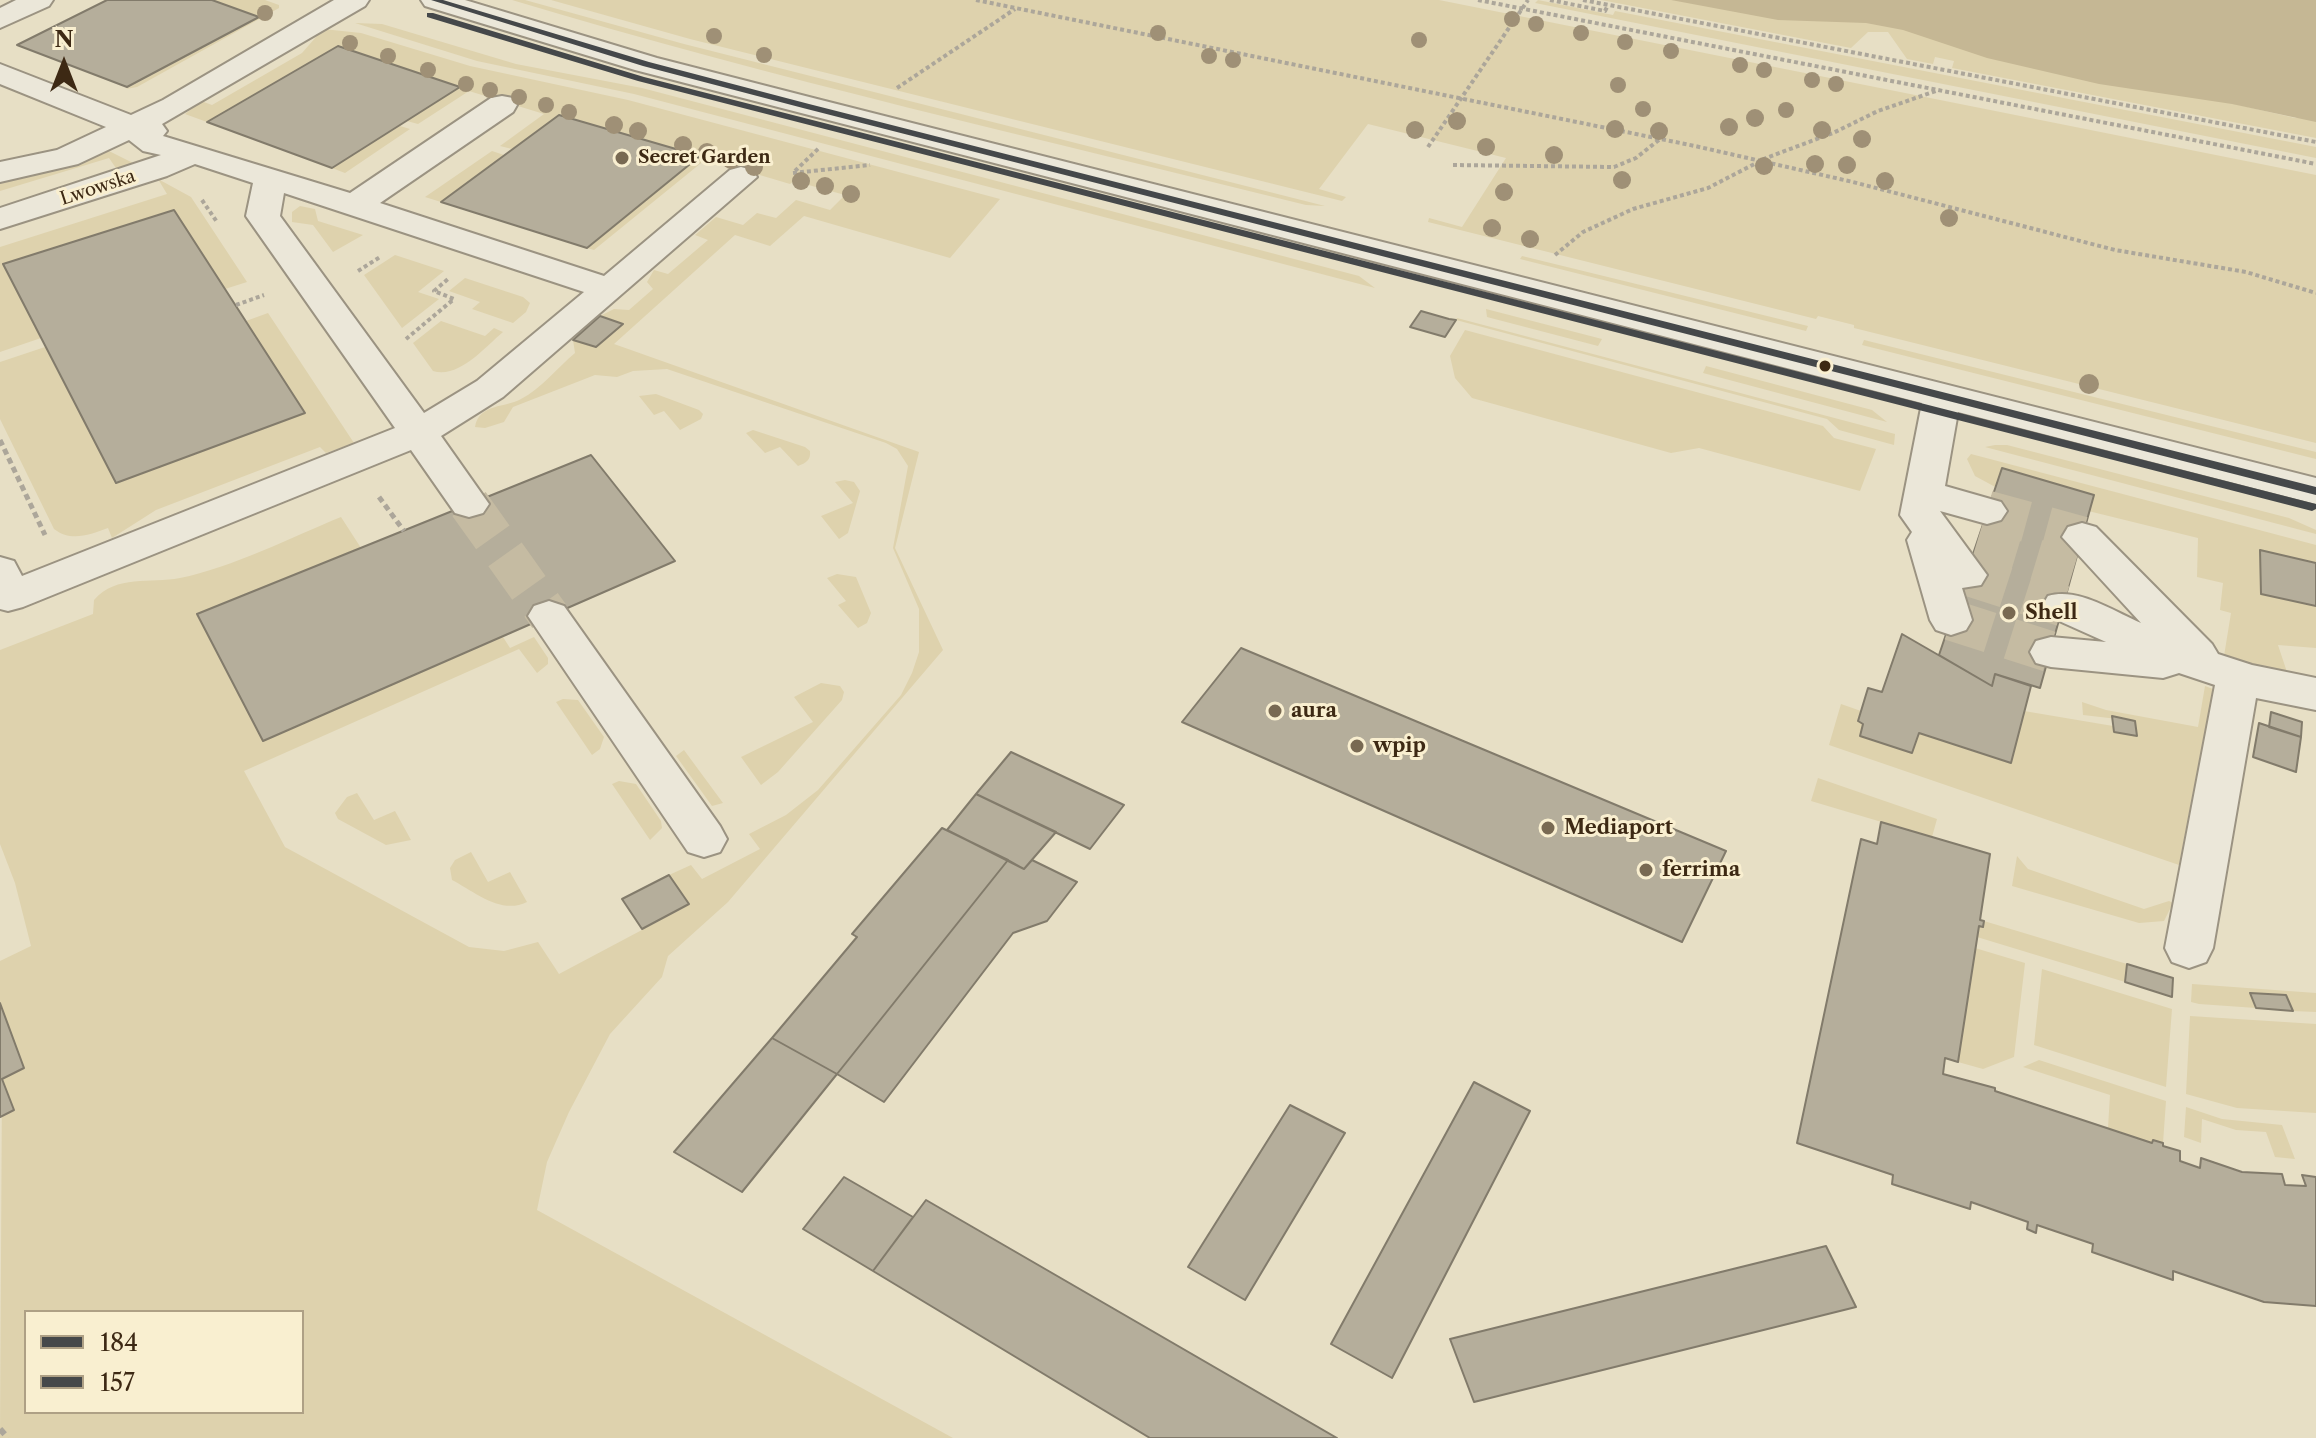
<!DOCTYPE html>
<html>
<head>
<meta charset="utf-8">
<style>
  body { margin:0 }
  #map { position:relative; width:2316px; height:1438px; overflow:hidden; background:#e7dfc5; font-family:"Libre Caslon Text",serif }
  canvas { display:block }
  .legend { position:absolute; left:24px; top:1310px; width:280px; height:104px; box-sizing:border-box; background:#f9efd0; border:2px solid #aea085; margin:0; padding:10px 14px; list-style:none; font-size:24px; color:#3d2914 }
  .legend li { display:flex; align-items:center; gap:16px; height:40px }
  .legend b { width:40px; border:2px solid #aea085 }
  .north { position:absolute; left:24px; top:24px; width:80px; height:80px; -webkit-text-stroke:6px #f9efd0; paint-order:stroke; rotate:0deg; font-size:22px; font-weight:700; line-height:32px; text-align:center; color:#3d2914 }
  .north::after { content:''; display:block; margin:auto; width:28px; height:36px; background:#3d2914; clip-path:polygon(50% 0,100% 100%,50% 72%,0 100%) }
</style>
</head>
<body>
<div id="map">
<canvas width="2316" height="1438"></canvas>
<ul class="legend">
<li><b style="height:10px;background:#45484a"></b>184</li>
<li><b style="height:10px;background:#45484a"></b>157</li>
</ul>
<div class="north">N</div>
</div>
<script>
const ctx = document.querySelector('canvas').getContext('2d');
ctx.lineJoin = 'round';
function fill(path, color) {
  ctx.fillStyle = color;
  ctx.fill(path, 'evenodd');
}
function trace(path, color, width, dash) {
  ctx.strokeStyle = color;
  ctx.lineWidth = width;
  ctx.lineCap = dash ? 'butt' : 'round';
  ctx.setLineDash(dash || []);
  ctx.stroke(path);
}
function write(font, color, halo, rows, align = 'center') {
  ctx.font = font + ' "Libre Caslon Text",serif';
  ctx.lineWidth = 6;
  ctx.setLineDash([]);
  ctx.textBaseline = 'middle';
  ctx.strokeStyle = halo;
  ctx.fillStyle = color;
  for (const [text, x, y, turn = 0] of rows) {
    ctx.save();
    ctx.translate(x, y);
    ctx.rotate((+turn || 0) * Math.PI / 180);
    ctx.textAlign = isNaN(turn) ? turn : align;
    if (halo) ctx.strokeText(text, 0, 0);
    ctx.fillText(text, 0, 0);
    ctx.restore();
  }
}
const green = new Path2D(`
  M 212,0 L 265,0 L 279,5 L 279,8 L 137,87 L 126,89 L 258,17 Z
  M 512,0 L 525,0 L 684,44 L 1325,206 L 1306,205 C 1041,139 773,79 512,0 Z
  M 551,0 L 1439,0 L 2316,175 L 2316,443 L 1854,328 L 1854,325 L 1818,316 L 1816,319 L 1428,222 L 1429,218 L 1462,227 L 1506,158 L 1368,124 L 1319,189 L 1346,197 L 1342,201 L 690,39 Z
  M 1538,0 L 1613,15 L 1615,11 L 2316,147 L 2316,158 L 1535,3 Z
  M 1601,0 L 1736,0 L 1852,15 L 2295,118 L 2316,117 L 2316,138 L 1952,68 L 1954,61 L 1935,57 L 1933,64 L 1907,59 L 1888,32 L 1868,32 L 1851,48 Z
  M 355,23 L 382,24 L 516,64 L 642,88 L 1359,276 L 1375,288 L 634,94 L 477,61 Z
  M 323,29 L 361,33 L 470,66 L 628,100 L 1000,199 L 950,258 L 804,216 L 770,246 L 735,235 L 614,344 L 919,452 L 895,548 L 943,650 L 728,902 L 668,956 L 662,977 L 610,1034 L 569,1112 L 547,1162 L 537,1210 L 953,1438 L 0,1438 L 2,1079 L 24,1068 L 0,1003 L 0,961 L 31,946 L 15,883 L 0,844 L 0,650 L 93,614 L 94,600 C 117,574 150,584 180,578 C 231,568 292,537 341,517 L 361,548 L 197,615 L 263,741 L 503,637 L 510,648 L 534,637 L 548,658 L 548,664 L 537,673 L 519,649 L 244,771 L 285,847 L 469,947 L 504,951 L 538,942 L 559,974 L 689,905 L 669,875 L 691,865 L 702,879 L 760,849 L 749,834 L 786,815 L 818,790 L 901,695 L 912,673 L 919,652 L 919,609 L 893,548 L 908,466 L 897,449 L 886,443 L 667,369 L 633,371 L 617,377 L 595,375 L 513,407 L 504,422 L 485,428 L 475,427 C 479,403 506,408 521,399 C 541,389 558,367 575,353 L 573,340 L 596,347 L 622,325 L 600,316 L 614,309 L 629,310 L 653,289 L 647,282 L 654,270 L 668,274 L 708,240 L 695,235 L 716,217 L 743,225 L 757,213 L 776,218 L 796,200 L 830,210 L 845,195 L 794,181 L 790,184 L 706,159 L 594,250 L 587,248 L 699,156 L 559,115 L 512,149 L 500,146 L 544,114 L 469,91 L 418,124 L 407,121 L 459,87 L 339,46 L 207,122 L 185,114 L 201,101 L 212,105 L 302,53 ZM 26,1312 L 302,1312 L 302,1412 L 26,1412 Z
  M 400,126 L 410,129 L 345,173 L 332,168 Z
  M 109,151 L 137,165 L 118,171 L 109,158 L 0,191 L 0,182 Z
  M 492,151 L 504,155 L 441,202 L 425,197 Z
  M 158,179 L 191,197 L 247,282 L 225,289 L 174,210 L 3,264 L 41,338 L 0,352 L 0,247 L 167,194 Z
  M 300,206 L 315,209 L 318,221 L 363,235 L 333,252 L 313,225 L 292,222 L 292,212 Z
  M 395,255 L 444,271 L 418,292 L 439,299 L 402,328 L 364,275 Z
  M 1522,256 L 1808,326 L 1806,331 L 1520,259 Z
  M 465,278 L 523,297 L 530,303 L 526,312 L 513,323 L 472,309 L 480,302 L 449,291 Z
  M 1486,309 L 1602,339 L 1598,346 L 1487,317 Z
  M 268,313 L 354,443 L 326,453 L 320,447 L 156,510 L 112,538 L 108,528 C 89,535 71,542 54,529 L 0,419 L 0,362 L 45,347 L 116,483 L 304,413 L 246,321 Z
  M 1457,318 L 1895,434 L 1894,445 L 1839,430 L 1827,419 L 1456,320 Z
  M 441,321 L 485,336 L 494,328 L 503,332 C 485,347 459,379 433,371 L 413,343 Z
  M 1465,330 L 1823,426 L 1834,438 L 1876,449 L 1860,491 L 1699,448 L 1671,453 L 1472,398 L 1455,378 L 1450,356 Z
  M 1864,340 L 2316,452 L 2316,459 L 1862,345 Z
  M 1706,366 L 1872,410 L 1887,422 L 1703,373 Z
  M 656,394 L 699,410 L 703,414 L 701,419 L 680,430 L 664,411 L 654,415 L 639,396 Z
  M 753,430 L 805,447 L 810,451 C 811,460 806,463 798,466 L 780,447 L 765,453 L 746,433 Z
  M 1995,445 L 2007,445 L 2289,518 L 2316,530 L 2316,534 L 1985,447 Z
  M 1971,454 L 2316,545 L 2316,648 L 2278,645 L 2288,675 L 2224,656 L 2231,613 L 2220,610 L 2223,583 L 2197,577 L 2198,538 L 1999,489 L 1975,476 L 1967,459 Z
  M 845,480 L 854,482 L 860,491 L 848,533 L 839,539 L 821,516 L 853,503 L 835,482 Z
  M 837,574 L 856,577 L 871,613 L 867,623 L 858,628 L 838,605 L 846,601 L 827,578 Z
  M 821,683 L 840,686 L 844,692 L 842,700 L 778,772 L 761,785 L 741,757 L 813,722 L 794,697 Z
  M 2205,686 L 2213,689 L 2179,865 L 1829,745 L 1841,704 L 1861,711 L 1858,720 L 1863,724 L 1860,736 L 1912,753 L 1919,733 L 2024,711 L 2113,726 L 2114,732 L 2137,736 L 2135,721 L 2083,715 L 2082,702 L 2106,710 L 2198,727 Z
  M 563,699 L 578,700 L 604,737 L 600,749 L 592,755 L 556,702 Z
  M 684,750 L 723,803 L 712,806 L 676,756 Z
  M 1818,778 L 1937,819 L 1932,837 L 1811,801 Z
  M 619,781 L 636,784 L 661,821 L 662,828 L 650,840 L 612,784 Z
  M 357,793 L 374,820 L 395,811 L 411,840 L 386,845 L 338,819 L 335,813 L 347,797 Z
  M 471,852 L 488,882 L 510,872 L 527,902 C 501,915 475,892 452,880 L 450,868 L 455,860 Z
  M 2017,856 L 2028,869 L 2144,909 L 2169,901 L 2173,903 L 2164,921 L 2139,923 L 2012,886 Z
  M 1984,921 L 2127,964 L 2125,982 L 1977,937 L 1979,926 L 1983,926 Z
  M 1975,948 L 2025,963 L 2014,1057 L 1983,1069 L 1958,1062 Z
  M 2042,969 L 2172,1009 L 2166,1087 L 2034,1045 Z
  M 2192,984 L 2316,993 L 2316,1012 L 2293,1011 L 2286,995 L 2251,993 L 2256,1008 L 2199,1004 L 2191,1002 Z
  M 2190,1016 L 2316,1024 L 2316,1113 L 2237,1108 L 2186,1094 Z
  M 2039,1060 L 2166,1101 L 2163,1143 L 2153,1140 L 2152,1143 L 2108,1128 L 2110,1095 L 2023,1067 Z
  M 2186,1107 L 2222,1119 L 2282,1125 L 2295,1159 L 2275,1157 L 2266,1132 L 2236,1130 L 2202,1119 L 2201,1143 L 2184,1137 Z`);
const water = new Path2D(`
  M 1671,0 L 2316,0 L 2316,122 L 2232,104 L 2099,84 L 1987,58 L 1903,30 L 1866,23 L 1778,20 Z`);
const building = new Path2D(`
  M 107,0 L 212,0 L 259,17 L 127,87 L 17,45 Z
  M 338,46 L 460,87 L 332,168 L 207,122 Z
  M 559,115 L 700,156 L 587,248 L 441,202 Z
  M 174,210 L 305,413 L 116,483 L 3,264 Z
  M 1421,311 L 1449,319 L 1456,320 L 1445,337 L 1410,327 Z
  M 600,316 L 623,324 L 596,347 L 573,340 Z
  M 591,455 L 675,561 L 263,741 L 197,614 Z
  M 2002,468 L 2094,495 L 2040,688 L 1995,674 L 1992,686 L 1939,655 Z
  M 2260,550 L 2316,563 L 2316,606 L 2261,594 Z
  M 1902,634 L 1992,686 L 1995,674 L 2031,686 L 2011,763 L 1919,733 L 1912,753 L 1860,736 L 1863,724 L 1858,721 L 1868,688 L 1882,692 Z
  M 1241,648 L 1726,851 L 1682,942 L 1182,722 Z
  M 2271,712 L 2302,722 L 2301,737 L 2269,727 Z
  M 2112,716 L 2135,721 L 2137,736 L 2114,732 Z
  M 2259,723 L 2301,737 L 2296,772 L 2253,757 Z
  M 1011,752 L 1124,805 L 1090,849 L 976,794 Z
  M 976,794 L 1056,832 L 1024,869 L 947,830 Z
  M 1881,822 L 1990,854 L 1980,920 L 1984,921 L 1983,927 L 1979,926 L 1958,1062 L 1945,1058 L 1943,1074 L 1995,1088 L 1995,1091 L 2152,1143 L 2153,1140 L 2163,1143 L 2163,1146 L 2180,1151 L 2180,1161 L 2200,1168 L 2201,1158 L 2242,1172 L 2282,1174 L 2285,1185 L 2306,1186 L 2302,1175 L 2316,1177 L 2316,1306 L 2264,1302 L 2173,1271 L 2173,1280 L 2092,1252 L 2093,1244 L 2037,1225 L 2036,1233 L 2027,1229 L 2028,1222 L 1971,1202 L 1970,1209 L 1892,1184 L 1893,1175 L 1797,1143 L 1861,839 L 1877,844 Z
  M 942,828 L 1008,860 L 837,1074 L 772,1038 L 857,937 L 852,934 Z
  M 1008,860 L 1024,869 L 1032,860 L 1077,882 L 1047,921 L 1013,933 L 884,1102 L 837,1074 Z
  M 669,875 L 689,904 L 642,929 L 622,899 Z
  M 2127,964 L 2173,978 L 2172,997 L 2125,982 Z
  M 2250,993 L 2286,995 L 2293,1011 L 2256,1008 Z
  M 0,1003 L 24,1068 L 2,1079 L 14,1110 L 0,1117 Z
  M 772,1038 L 837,1074 L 742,1192 L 674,1152 Z
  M 1474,1082 L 1530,1111 L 1392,1378 L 1331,1344 Z
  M 1290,1105 L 1345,1133 L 1245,1300 L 1188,1267 Z
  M 844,1177 L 913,1217 L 873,1271 L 803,1229 Z
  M 926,1200 L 1337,1438 L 1150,1438 L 873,1271 Z
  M 1826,1246 L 1856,1307 L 1474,1402 L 1450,1339 Z`);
const minorTunnel = new Path2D(`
  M 469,504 L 549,616
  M 1987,511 L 2082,537
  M 1977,542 L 2073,571
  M 1967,575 L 2063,606
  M 1951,620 L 2051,652`);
const pathFar2 = new Path2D(`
  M 976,0 L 1695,146 L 1853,182 L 2115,250 L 2246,272 L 2316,293
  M 1478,0 L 2316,164
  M 1550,0 L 1605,11 L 1608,5
  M 1583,0 L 2316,142
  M 897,88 L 1015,9
  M 1428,147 L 1528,0
  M 1453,165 L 1614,167 L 1636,158 L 1660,139
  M 795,171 L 820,147
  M 793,173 L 870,165
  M 202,200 L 217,222
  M 1555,255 L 1583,232 L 1633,209 L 1708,188 L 1766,158 L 1833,133 L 1878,111 L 1936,91
  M 358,271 L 380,257
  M 236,305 L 264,295
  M 406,339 L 454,299 L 434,291 L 448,279`);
const pathFar1 = new Path2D(`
  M 0,440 L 45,535
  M 379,497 L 404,531`);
const path = new Path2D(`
  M 0,1429 L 8,1438`);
const minor = new Path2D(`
  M 16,0 L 53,0 L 49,6 L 0,28 L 0,8 Z
  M 334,0 L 369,0 L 365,6 L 162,124 L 167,131 L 163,136 L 350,193 L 491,98 L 502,96 L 513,98 L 517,105 L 513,112 L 380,203 L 604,276 L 730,170 L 741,167 L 752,170 L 757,177 L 503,397 L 441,436 L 489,504 L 483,513 L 469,517 L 455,513 L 411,450 L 23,607 L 8,611 L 0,609 L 0,557 L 14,561 L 22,576 L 395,428 L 246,216 L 253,183 L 195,164 L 167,176 L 0,229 L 0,208 L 161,155 L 143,151 L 129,140 L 78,164 L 0,182 L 0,162 L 57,150 L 106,127 L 0,84 L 0,64 L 131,115 L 163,100 ZM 284,193 L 584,292 L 477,381 L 424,413 L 280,216 Z
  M 421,0 L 465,0 L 657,58 L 817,99 L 2316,478 L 2316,504 L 1958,412 L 1945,486 L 2001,502 L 2007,511 L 2001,520 L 1987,524 L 1940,511 L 1987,575 L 1981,585 L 1962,588 L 1972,620 L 1966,630 L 1951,635 L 1936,630 L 1930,620 L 1907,540 L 1912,532 L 1900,515 L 1922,403 L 635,70 L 425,6 Z
  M 2082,523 L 2096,527 L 2212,644 L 2218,654 L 2252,665 L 2316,678 L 2316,710 L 2256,698 L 2213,948 L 2206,962 L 2189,968 L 2172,962 L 2165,948 L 2215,685 L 2179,673 L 2163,678 L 2051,667 L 2036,663 L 2030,652 L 2036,641 L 2051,637 L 2106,642 L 2048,616 L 2042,606 L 2048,596 C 2078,587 2113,611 2141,623 L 2062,537 L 2068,527 Z
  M 549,601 L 564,606 L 720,826 L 727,839 L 720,852 L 704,857 L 688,852 L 528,616 L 534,606 Z`);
const bus1 = new Path2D(`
  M 431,0 L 443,0 L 649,62 L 809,104 L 2316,487 L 2316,495 L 803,108 L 643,66 Z`);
const bus2 = new Path2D(`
  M 427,13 L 433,13 L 644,77 L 2312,503 L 2316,504 L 2316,509 L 2312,511 L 638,81 L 427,17 Z`);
const trees = [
  [265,13,8],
  [1512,19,8],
  [1536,24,8],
  [1158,33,8],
  [1581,33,8],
  [714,36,8],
  [1419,40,8],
  [1625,42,8],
  [350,43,8],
  [1671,51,8],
  [764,55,8],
  [388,56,8],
  [1209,56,8],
  [1233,60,8],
  [1740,65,8],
  [428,70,8],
  [1764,70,8],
  [1812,80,8],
  [466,84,8],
  [1836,84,8],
  [1618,85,8],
  [490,90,8],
  [519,97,8],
  [546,105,8],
  [1643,109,8],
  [1786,110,8],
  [569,112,8],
  [1755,118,9],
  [1457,121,9],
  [614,125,9],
  [1729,127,9],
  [1615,129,9],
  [1415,130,9],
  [1822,130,9],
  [638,131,9],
  [1659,131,9],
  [1862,139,9],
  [683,145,9],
  [1486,147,9],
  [707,152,9],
  [1554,155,9],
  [731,160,9],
  [1815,164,9],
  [1847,165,9],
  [1764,166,9],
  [754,167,9],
  [1622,180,9],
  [801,181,9],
  [1885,181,9],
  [825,186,9],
  [1504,192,9],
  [851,194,9],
  [1949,218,9],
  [1492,228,9],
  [1530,239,9],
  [2089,384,10]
];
const markers = [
  [622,158,8,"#786952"],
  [1825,366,7,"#3d2914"],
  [2009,613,8,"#786952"],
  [1275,711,8,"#786952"],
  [1357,746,8,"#786952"],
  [1548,828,8,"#786952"],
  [1646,870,8,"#786952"]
];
const farPoinames = [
  ["Secret Garden",638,158]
];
const farStreetnames = [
  ["Lwowska",98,188,-18]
];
const poiNames = [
  ["Shell",2025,613],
  ["aura",1291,711],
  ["wpip",1373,746],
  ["Mediaport",1564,828],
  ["ferrima",1662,870]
];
fill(green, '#ded2ad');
fill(water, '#c5b794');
fill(building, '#b5ae9b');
trace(building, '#827b6b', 2);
trace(minorTunnel, '#c5bba2', 41, [41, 21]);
trace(minor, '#9b9382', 4);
trace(pathFar2, '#aca69a', 4, [4, 3]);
trace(pathFar1, '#aca69a', 5, [6, 4]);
trace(path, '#aca69a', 6, [7, 5]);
fill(minor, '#ebe7d9');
fill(bus1, '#45484a');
fill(bus2, '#45484a');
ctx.fillStyle = '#9f9076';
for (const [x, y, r] of trees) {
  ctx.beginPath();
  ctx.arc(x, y, r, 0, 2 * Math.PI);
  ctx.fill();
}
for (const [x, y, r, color] of markers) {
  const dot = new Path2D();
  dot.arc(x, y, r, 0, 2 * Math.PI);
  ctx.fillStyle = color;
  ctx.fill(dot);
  trace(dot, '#f9efd0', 3);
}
write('bold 18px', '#3d2914', '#f9efd0', farPoinames, 'left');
write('18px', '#3d2914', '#f9efd0', farStreetnames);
write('bold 20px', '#3d2914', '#f9efd0', poiNames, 'left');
</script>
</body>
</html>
